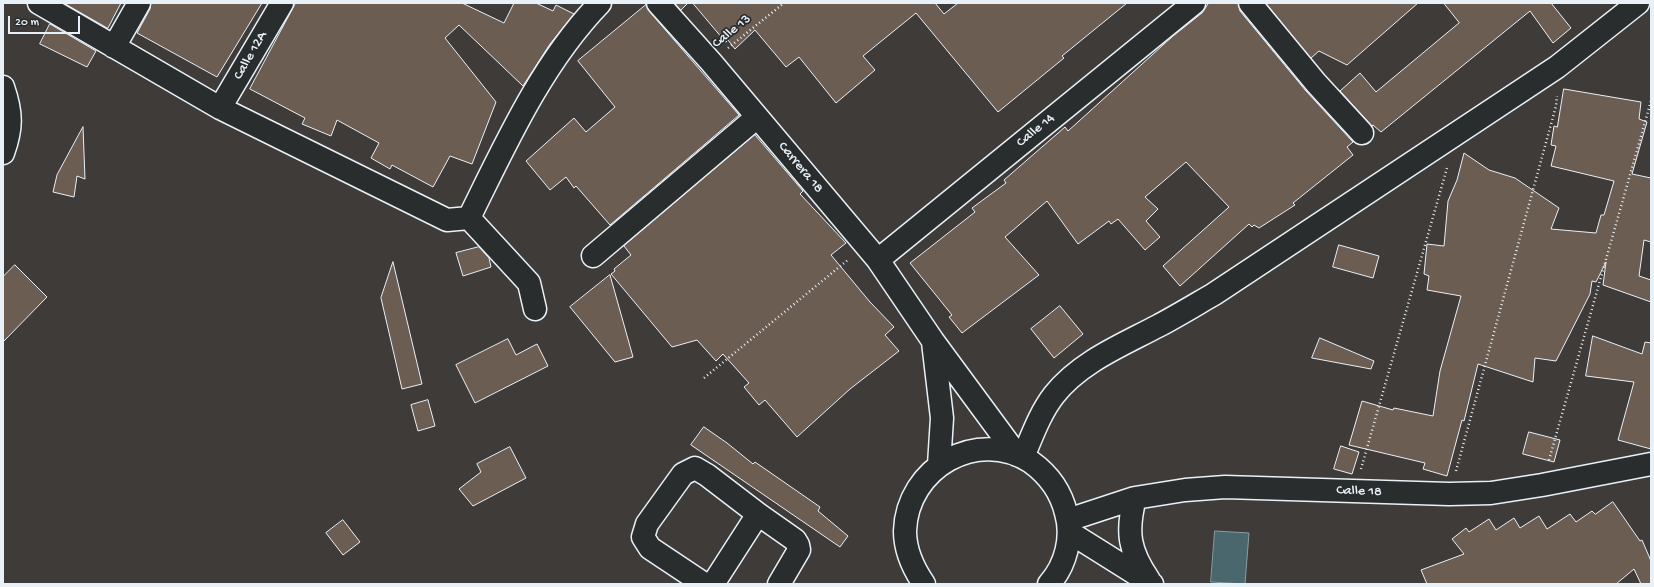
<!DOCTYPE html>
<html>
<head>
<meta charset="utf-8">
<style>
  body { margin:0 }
  #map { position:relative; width:1654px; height:587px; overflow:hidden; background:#3e3b39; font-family:"Gochi Hand",sans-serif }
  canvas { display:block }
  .frame { position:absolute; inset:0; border:4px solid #e8f1f8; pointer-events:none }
  .scale { position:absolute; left:8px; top:16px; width:72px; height:18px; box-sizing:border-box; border:2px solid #e8f1f8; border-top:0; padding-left:5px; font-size:12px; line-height:14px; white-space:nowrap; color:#e8f1f8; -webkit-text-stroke:3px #2a2d2e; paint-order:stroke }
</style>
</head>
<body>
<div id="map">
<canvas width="1654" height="587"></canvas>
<div class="frame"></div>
<div class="scale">20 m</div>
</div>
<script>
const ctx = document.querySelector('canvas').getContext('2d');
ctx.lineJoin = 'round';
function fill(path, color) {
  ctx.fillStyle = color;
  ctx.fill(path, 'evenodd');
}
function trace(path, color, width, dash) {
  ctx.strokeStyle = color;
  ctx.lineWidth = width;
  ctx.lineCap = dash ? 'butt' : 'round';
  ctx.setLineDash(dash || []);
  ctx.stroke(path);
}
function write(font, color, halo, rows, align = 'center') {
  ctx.font = font + ' "Gochi Hand",sans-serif';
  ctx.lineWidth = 3.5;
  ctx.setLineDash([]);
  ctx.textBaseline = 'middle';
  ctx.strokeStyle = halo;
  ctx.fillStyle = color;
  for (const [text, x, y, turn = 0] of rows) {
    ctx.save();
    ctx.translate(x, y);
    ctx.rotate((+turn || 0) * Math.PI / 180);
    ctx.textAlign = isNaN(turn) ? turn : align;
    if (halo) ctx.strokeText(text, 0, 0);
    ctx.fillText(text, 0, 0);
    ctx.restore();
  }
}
const water = new Path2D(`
  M 1215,531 L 1249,533 L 1245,584 L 1211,582 Z`);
const building = new Path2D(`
  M 64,3 L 121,3 L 108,28 Z
  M 151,3 L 262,3 L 217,77 L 137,33 L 150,9 Z
  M 296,3 L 462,3 L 504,23 L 514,3 L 536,3 L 553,11 L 556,5 L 574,14 L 550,44 L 523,86 L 459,25 L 445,38 L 496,102 L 472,164 L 450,156 L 433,187 L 392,165 L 390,169 L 371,158 L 379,143 L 337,120 L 331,136 L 302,124 L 305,118 L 250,89 Z
  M 675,3 L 688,3 L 681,10 Z
  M 693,3 L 935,3 L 944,14 L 958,3 L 1127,3 L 1062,56 L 1064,58 L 998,112 L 916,13 L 863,56 L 875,70 L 836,103 L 799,57 L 786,67 L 755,30 L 735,49 L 728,40 L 726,42 Z
  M 1209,3 L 1238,3 L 1240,11 L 1306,91 L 1353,142 L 1347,147 L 1353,155 L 1293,203 L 1295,205 L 1259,228 L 1254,225 L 1252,227 L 1249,224 L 1180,286 L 1163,266 L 1229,207 L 1186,162 L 1145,197 L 1158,209 L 1146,221 L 1160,237 L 1145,250 L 1118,219 L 1111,224 L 1109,221 L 1078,244 L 1047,201 L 1005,237 L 1039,275 L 962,333 L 949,317 L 952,315 L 910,263 L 975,212 L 972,208 L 1006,183 L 1004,180 L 1065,127 L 1068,131 L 1173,36 L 1202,13 Z
  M 1266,3 L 1418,3 L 1347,65 L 1319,51 L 1311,58 Z
  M 1444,3 L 1551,3 L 1571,28 L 1553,43 L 1530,11 L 1381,132 L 1373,125 L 1372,126 L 1340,91 L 1360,73 L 1376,92 L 1459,23 Z
  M 646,5 L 649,11 L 739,115 L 610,225 L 576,186 L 574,188 L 566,177 L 550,190 L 526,161 L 574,118 L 586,132 L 615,107 L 578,61 Z
  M 50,24 L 96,51 L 87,67 L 40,44 Z
  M 1564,89 L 1641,102 L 1639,119 L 1647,122 L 1632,174 L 1651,178 L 1651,242 L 1644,240 L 1639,276 L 1651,280 L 1651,302 L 1603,285 L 1606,262 L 1596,282 L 1592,281 L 1590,294 L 1556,361 L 1535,358 L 1533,382 L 1478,364 L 1464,421 L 1462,420 L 1447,476 L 1423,469 L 1425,463 L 1349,445 L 1362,401 L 1393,410 L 1394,408 L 1433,416 L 1440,371 L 1461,296 L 1427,290 L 1429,276 L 1424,274 L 1427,244 L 1444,246 L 1448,201 L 1457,180 L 1464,153 L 1489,170 L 1515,178 L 1559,208 L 1551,229 L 1596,233 L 1601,215 L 1604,215 L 1614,181 L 1551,166 L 1556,146 L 1551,145 L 1554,126 L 1557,127 Z
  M 83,127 L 85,179 L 77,176 L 74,197 L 53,192 L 57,175 Z
  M 755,135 L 803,191 L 800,194 L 846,243 L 831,255 L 870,302 L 894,327 L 885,335 L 899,351 L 850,389 L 797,437 L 765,400 L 759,405 L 744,387 L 749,383 L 723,354 L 716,361 L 697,340 L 672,347 L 611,274 L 615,271 L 614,269 L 631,255 L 624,246 Z
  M 1339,245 L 1379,256 L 1373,278 L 1333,267 Z
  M 479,247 L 489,258 L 491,267 L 463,276 L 456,253 Z
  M 393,262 L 422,384 L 402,389 L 381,298 Z
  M 15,265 L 47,297 L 3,342 L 3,277 Z
  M 610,275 L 633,357 L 615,362 L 570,307 Z
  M 1060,306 L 1083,334 L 1054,358 L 1031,329 Z
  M 1593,336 L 1642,354 L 1645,342 L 1651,343 L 1651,449 L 1618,440 L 1634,382 L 1586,376 Z
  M 1320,338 L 1374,361 L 1371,369 L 1312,358 Z
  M 508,339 L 516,355 L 537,344 L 548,366 L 475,403 L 456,365 Z
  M 428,400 L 435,426 L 418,431 L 411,405 Z
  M 704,427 L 727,443 L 753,464 L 755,462 L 820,507 L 818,511 L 848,536 L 840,547 L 691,445 Z
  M 1529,432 L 1560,440 L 1554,462 L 1523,454 Z
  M 1341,446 L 1359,452 L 1352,474 L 1334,469 Z
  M 510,447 L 526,478 L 473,506 L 459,489 L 481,472 L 477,464 Z
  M 1613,502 L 1640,541 L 1642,540 L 1651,561 L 1651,584 L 1641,584 L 1634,569 L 1616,584 L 1427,584 L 1421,570 L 1464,554 L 1452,539 L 1466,528 L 1469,532 L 1489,519 L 1496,530 L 1514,518 L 1520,528 L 1539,516 L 1547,529 L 1570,514 L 1576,522 L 1592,511 L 1595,514 Z
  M 343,520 L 360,542 L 343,555 L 326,533 Z`);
const path = new Path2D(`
  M 728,48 L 784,3
  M 704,378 L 849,259
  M 1549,460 L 1651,101
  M 1361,469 L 1447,168
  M 1456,471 L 1556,106 L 1557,96`);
const minor = new Path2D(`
  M 39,3 L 220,108 L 447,220 L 469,218
  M 658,3 L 711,62 L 878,260 L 933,341 L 1017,455
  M 1250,3 L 1316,83 L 1362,133
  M 114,47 L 139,3
  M 3,87 C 12,113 12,128 3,153
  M 220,108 L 282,3
  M 469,218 C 506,143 542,63 600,3
  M 469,218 L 529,283 L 535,309
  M 593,256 L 757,117
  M 878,260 L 1194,3
  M 933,342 L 942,418 L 939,465
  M 1023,457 C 1032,436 1040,413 1054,395 C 1080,362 1122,345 1158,326 C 1177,316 1195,305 1214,294 L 1557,67 L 1638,3
  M 1135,498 C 1126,532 1129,551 1149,580
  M 1068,520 L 1135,498 L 1185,490 L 1225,487 L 1449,494 L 1491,493 L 1542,485 L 1651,464
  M 1069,532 L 1152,584
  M 704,584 L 650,548 L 643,537 L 647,524 L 683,474 L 695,468 L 707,475 L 758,514
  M 713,584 L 758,514 L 795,540 L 798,545 L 799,550 L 779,584
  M 924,584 C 913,568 905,551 905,531 C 907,468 977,427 1031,462 C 1049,475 1061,492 1066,513 C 1073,537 1066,565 1049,584`);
const streetNames = [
  ["Calle 13",732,32,-39],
  ["Calle 12A",251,56,-60],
  ["Calle 14",1036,131,-39],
  ["Carrera 18",800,168,50],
  ["Calle 18",1359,492,2]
];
fill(water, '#4a676d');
trace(water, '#899ea5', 1);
fill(building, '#6b5d52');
trace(building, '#e8f1f8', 1);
trace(minor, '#e8f1f8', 25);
trace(path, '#e8f1f8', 2.5, [1, 3]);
trace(minor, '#2a2d2e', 22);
write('14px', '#e8f1f8', '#2a2d2e', streetNames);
</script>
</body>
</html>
